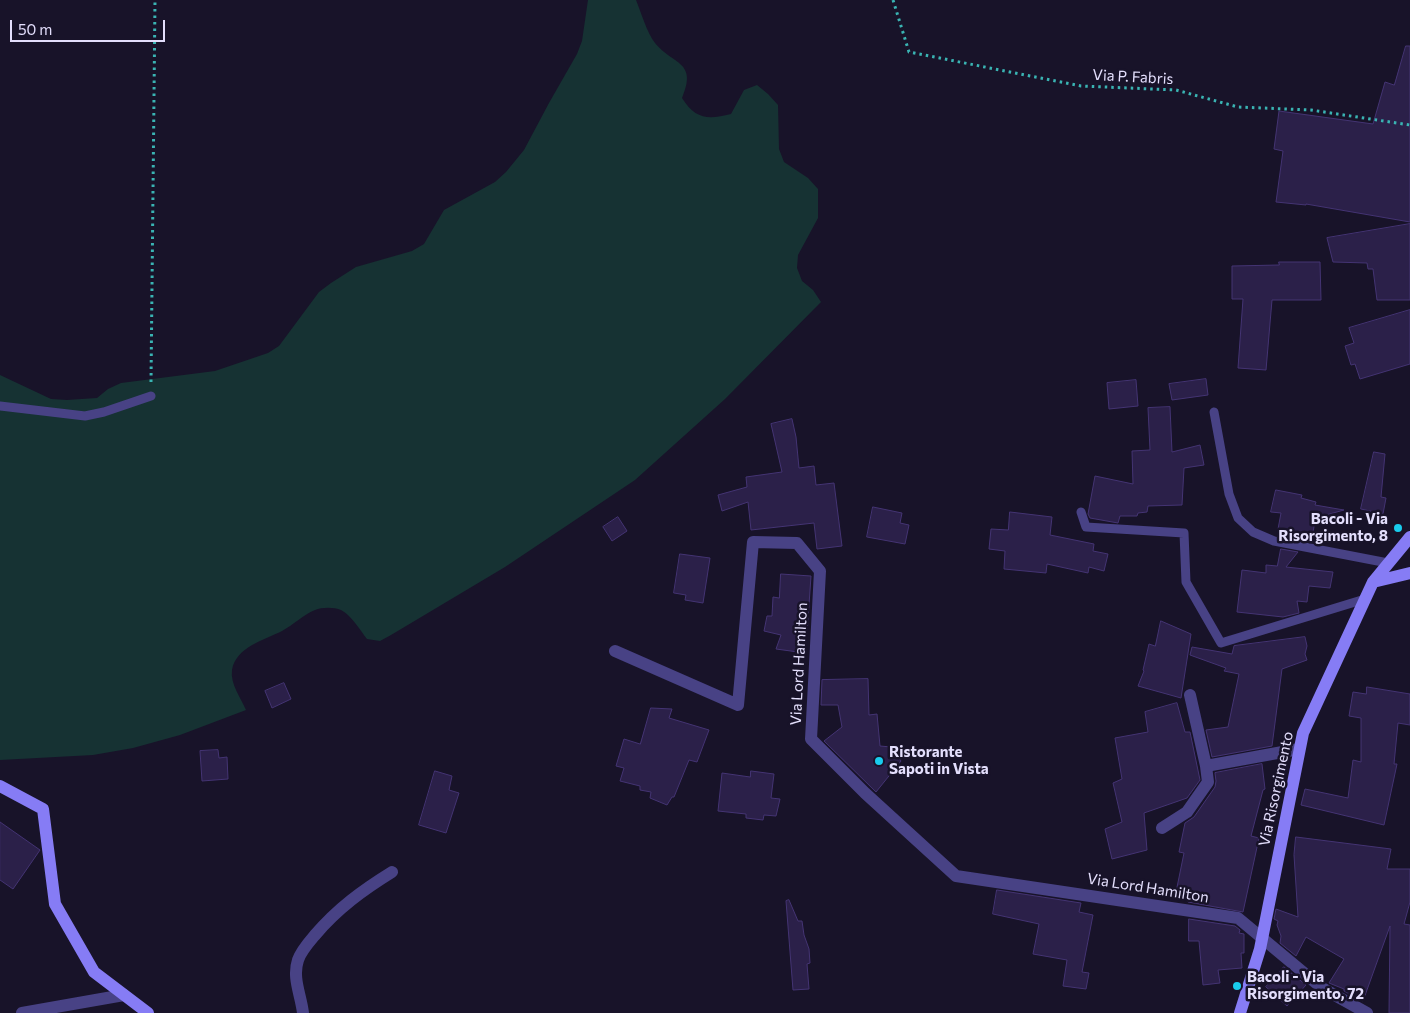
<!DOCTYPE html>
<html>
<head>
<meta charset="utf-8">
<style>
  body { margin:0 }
  #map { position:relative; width:1410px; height:1013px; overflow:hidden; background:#181329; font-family:Commissioner,sans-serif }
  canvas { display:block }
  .scale { position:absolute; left:10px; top:20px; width:155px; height:22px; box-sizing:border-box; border:2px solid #e3defc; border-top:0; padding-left:6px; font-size:15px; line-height:18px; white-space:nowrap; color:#e3defc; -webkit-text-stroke:4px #181329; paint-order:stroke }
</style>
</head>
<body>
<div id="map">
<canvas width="1410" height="1013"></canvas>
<div class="scale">50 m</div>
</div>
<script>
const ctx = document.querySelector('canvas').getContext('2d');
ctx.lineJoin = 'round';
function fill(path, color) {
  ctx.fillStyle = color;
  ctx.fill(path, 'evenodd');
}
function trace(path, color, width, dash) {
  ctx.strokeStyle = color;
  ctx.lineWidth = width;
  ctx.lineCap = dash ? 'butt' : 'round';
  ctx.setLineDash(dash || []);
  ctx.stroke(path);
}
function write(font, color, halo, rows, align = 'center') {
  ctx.font = font + ' Commissioner,sans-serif';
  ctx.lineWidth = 5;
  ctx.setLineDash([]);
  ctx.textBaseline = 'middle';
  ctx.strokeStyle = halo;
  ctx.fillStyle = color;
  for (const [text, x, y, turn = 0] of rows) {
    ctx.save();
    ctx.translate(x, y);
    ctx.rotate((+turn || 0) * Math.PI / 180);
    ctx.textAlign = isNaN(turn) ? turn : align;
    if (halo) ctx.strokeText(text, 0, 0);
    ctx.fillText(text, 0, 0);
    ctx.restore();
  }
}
const green = new Path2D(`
  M 588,0 L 636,0 C 641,12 647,33 655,43 C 673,65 698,61 682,98 C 695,119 708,120 731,114 L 744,90 L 757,85 L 768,94 L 778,105 L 779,149 L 784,162 L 808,178 L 818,189 L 818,218 L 798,255 L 797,268 L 802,281 L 813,290 L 821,302 L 725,399 L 635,480 L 505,567 L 391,635 L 380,641 L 367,639 C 360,630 352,616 341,610 C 334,607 322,607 315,610 C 303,615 293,625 282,631 C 264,640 236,647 232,670 C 230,684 241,698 246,710 L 180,735 L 133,748 L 93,755 L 0,760 L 0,375 L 51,399 L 67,400 L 97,398 L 108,389 L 121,383 L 215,371 L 268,353 L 279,346 L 319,292 L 331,283 L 356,267 L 412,251 L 424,244 L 444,210 L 495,182 L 506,172 L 524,150 L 549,103 L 577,54 L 582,41 Z`);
const building = new Path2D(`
  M 1406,46 L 1410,46 L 1410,222 L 1306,204 L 1306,205 L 1276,202 L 1283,151 L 1274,149 L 1279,111 L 1373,124 L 1385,82 L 1394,85 Z
  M 1410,224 L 1410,300 L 1377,300 L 1373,269 L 1368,269 L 1367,263 L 1333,262 L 1327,238 Z
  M 1279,262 L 1320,262 L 1321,300 L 1272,300 L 1266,370 L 1238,368 L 1243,299 L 1232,299 L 1232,266 L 1279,265 Z
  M 1410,310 L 1410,364 L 1360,379 L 1355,364 L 1351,365 L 1345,346 L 1354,343 L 1349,328 Z
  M 1206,379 L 1208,395 L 1172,400 L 1169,384 Z
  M 1136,380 L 1138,406 L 1109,409 L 1107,383 Z
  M 1170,407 L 1172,452 L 1200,445 L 1204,465 L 1184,468 L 1182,505 L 1148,506 L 1147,512 L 1138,513 L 1137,516 L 1120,516 L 1118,523 L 1090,518 L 1088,514 L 1095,476 L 1133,484 L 1132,451 L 1150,450 L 1148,408 Z
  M 792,419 L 796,437 L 799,468 L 814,466 L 816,485 L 834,483 L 842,546 L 817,549 L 814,523 L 751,530 L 748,502 L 722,511 L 718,495 L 747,487 L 746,477 L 782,472 L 771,424 Z
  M 1374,452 L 1385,454 L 1381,497 L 1386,498 L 1383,514 L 1361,509 Z
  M 1276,490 L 1302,495 L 1301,498 L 1316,502 L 1315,505 L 1344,510 L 1315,518 L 1313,534 L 1307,541 L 1284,537 L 1285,531 L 1278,529 L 1281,513 L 1271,512 Z
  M 873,507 L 902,513 L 900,523 L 909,525 L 905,544 L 867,537 Z
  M 1010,512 L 1052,517 L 1050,535 L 1094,544 L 1093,551 L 1108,554 L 1104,571 L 1089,567 L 1088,573 L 1047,564 L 1046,573 L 1004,569 L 1005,551 L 989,549 L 991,529 L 1008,530 Z
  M 618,517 L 627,531 L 612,541 L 603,527 Z
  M 1281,549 L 1298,552 L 1286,567 L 1333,572 L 1330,588 L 1309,586 L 1307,602 L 1297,601 L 1299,613 L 1283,617 L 1237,612 L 1242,570 L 1266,573 L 1266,565 L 1277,566 Z
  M 680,554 L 710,558 L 703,603 L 685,600 L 686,595 L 674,593 Z
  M 781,574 L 811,576 L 807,634 L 800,634 L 798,652 L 776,649 L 781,635 L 764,631 L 767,616 L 772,616 L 773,597 L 779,598 Z
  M 1161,621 L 1191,634 L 1181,698 L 1138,686 L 1144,671 L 1143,670 L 1149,644 L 1155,646 Z
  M 1305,637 L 1307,646 L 1305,654 L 1307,660 L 1282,669 L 1272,746 L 1212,757 L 1206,730 L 1228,727 L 1239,674 L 1224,671 L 1226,668 L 1190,655 L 1192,647 L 1232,654 L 1234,646 Z
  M 868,679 L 869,715 L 877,714 L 880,746 L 891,747 L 901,761 L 876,792 L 824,741 L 842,727 L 838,705 L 821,705 L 822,680 Z
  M 284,683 L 291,699 L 272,708 L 265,691 Z
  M 1367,687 L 1410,694 L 1410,725 L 1398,723 L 1394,764 L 1397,764 L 1384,825 L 1301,805 L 1305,789 L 1348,798 L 1353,760 L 1361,762 L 1361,718 L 1349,716 L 1353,692 L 1366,694 Z
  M 1177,703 L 1185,732 L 1190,732 L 1200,780 L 1187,798 L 1144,813 L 1147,850 L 1112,859 L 1105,829 L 1122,822 L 1113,783 L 1122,779 L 1115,738 L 1148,732 L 1145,712 Z
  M 651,708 L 672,709 L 669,718 L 709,730 L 697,762 L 689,760 L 674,797 L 672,797 L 667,805 L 650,798 L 651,792 L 640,790 L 640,786 L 620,781 L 624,768 L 616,766 L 624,739 L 640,744 Z
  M 218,750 L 219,758 L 227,757 L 228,779 L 202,781 L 200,751 Z
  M 1262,764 L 1265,789 L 1263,790 L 1251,836 L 1259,838 L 1243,912 L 1188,902 L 1188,900 L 1175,897 L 1184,853 L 1179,852 L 1185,823 L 1194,817 L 1215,787 L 1216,781 L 1215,773 Z
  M 435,771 L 452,776 L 449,790 L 459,793 L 446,833 L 419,825 Z
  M 751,771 L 774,774 L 771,798 L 780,799 L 776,816 L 764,815 L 763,820 L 746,818 L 746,814 L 718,811 L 722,773 L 750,777 Z
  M 0,822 L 40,850 L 13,889 L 0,880 Z
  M 1296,837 L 1391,849 L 1387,869 L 1410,869 L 1410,902 L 1404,924 L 1410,925 L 1410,1013 L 1389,1013 L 1390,926 L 1363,1001 L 1344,991 L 1344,989 L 1329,983 L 1344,959 L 1306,937 L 1296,956 L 1280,943 L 1281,936 L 1277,925 L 1278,921 L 1274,919 L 1276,909 L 1298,917 L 1294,855 Z
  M 997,890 L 1081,903 L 1079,912 L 1093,915 L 1082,972 L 1089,973 L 1086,989 L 1063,986 L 1067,960 L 1033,954 L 1039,924 L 993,914 Z
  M 789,900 L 798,921 L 802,921 L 804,935 L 809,949 L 810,963 L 807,964 L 809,989 L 793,990 L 786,901 Z
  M 1189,919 L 1235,926 L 1240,930 L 1239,933 L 1244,934 L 1244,953 L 1241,953 L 1242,968 L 1218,970 L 1220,983 L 1203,985 L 1199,941 L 1189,941 Z
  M 1284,967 L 1306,985 L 1287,1006 L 1266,987 Z`);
const path = new Path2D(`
  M 893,0 L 909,52 L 1081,86 L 1176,90 L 1238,107 L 1311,110 L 1410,125
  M 151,382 L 155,0`);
const lane = new Path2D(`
  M 0,406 L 85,416 L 104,412 L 151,396
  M 1214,412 L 1229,494 L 1238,518 L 1253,532 L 1274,541 L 1388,563
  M 1081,512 L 1086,527 L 1184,533 L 1186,582 L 1221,643 L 1365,599`);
const street = new Path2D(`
  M 615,651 L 738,705 L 753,542 L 797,543 L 820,571 L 811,739 L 865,793 L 956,876 L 1238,918 L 1322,988 L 1367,1013
  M 1190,695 L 1206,766 L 1299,749
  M 1162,828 L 1187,812 L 1208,782 L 1206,766
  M 22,1013 L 124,995
  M 303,1013 C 301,995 292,978 298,960 C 301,951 309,942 315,935 C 338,908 363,890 392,872`);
const secondary = new Path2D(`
  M 1373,582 L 1410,573
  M 0,786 L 43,809 L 55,904 L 94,972 L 148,1013
  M 1240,1013 L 1260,949 L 1303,733 L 1373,582 L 1410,537`);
const markers = [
  [1398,528,5,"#19cced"],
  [879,761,5,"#19cced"],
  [1237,986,5,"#19cced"]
];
const streetNames = [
  ["Via P. Fabris",1133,77,3],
  ["Via Lord Hamilton",799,664,-87],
  ["Via Risorgimento",1276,789,-78],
  ["Via Lord Hamilton",1148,888,9]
];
const poiNames = [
  ["Bacoli - Via",1388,519,"right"],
  ["Risorgimento, 8",1388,536,"right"],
  ["Ristorante",889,752],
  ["Sapoti in Vista",889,769],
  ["Bacoli - Via",1247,977],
  ["Risorgimento, 72",1247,994]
];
fill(green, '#163233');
fill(building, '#2b2049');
trace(building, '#443473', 1);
trace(path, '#3ab4b3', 3, [2.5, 4]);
trace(lane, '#484285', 9);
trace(street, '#484285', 12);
trace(secondary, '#867cf5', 12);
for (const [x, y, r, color] of markers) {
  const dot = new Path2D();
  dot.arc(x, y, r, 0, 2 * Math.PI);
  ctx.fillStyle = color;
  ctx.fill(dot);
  trace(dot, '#181329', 2);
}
write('15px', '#e3defc', '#181329', streetNames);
write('bold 15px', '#e3defc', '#181329', poiNames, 'left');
</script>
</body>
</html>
